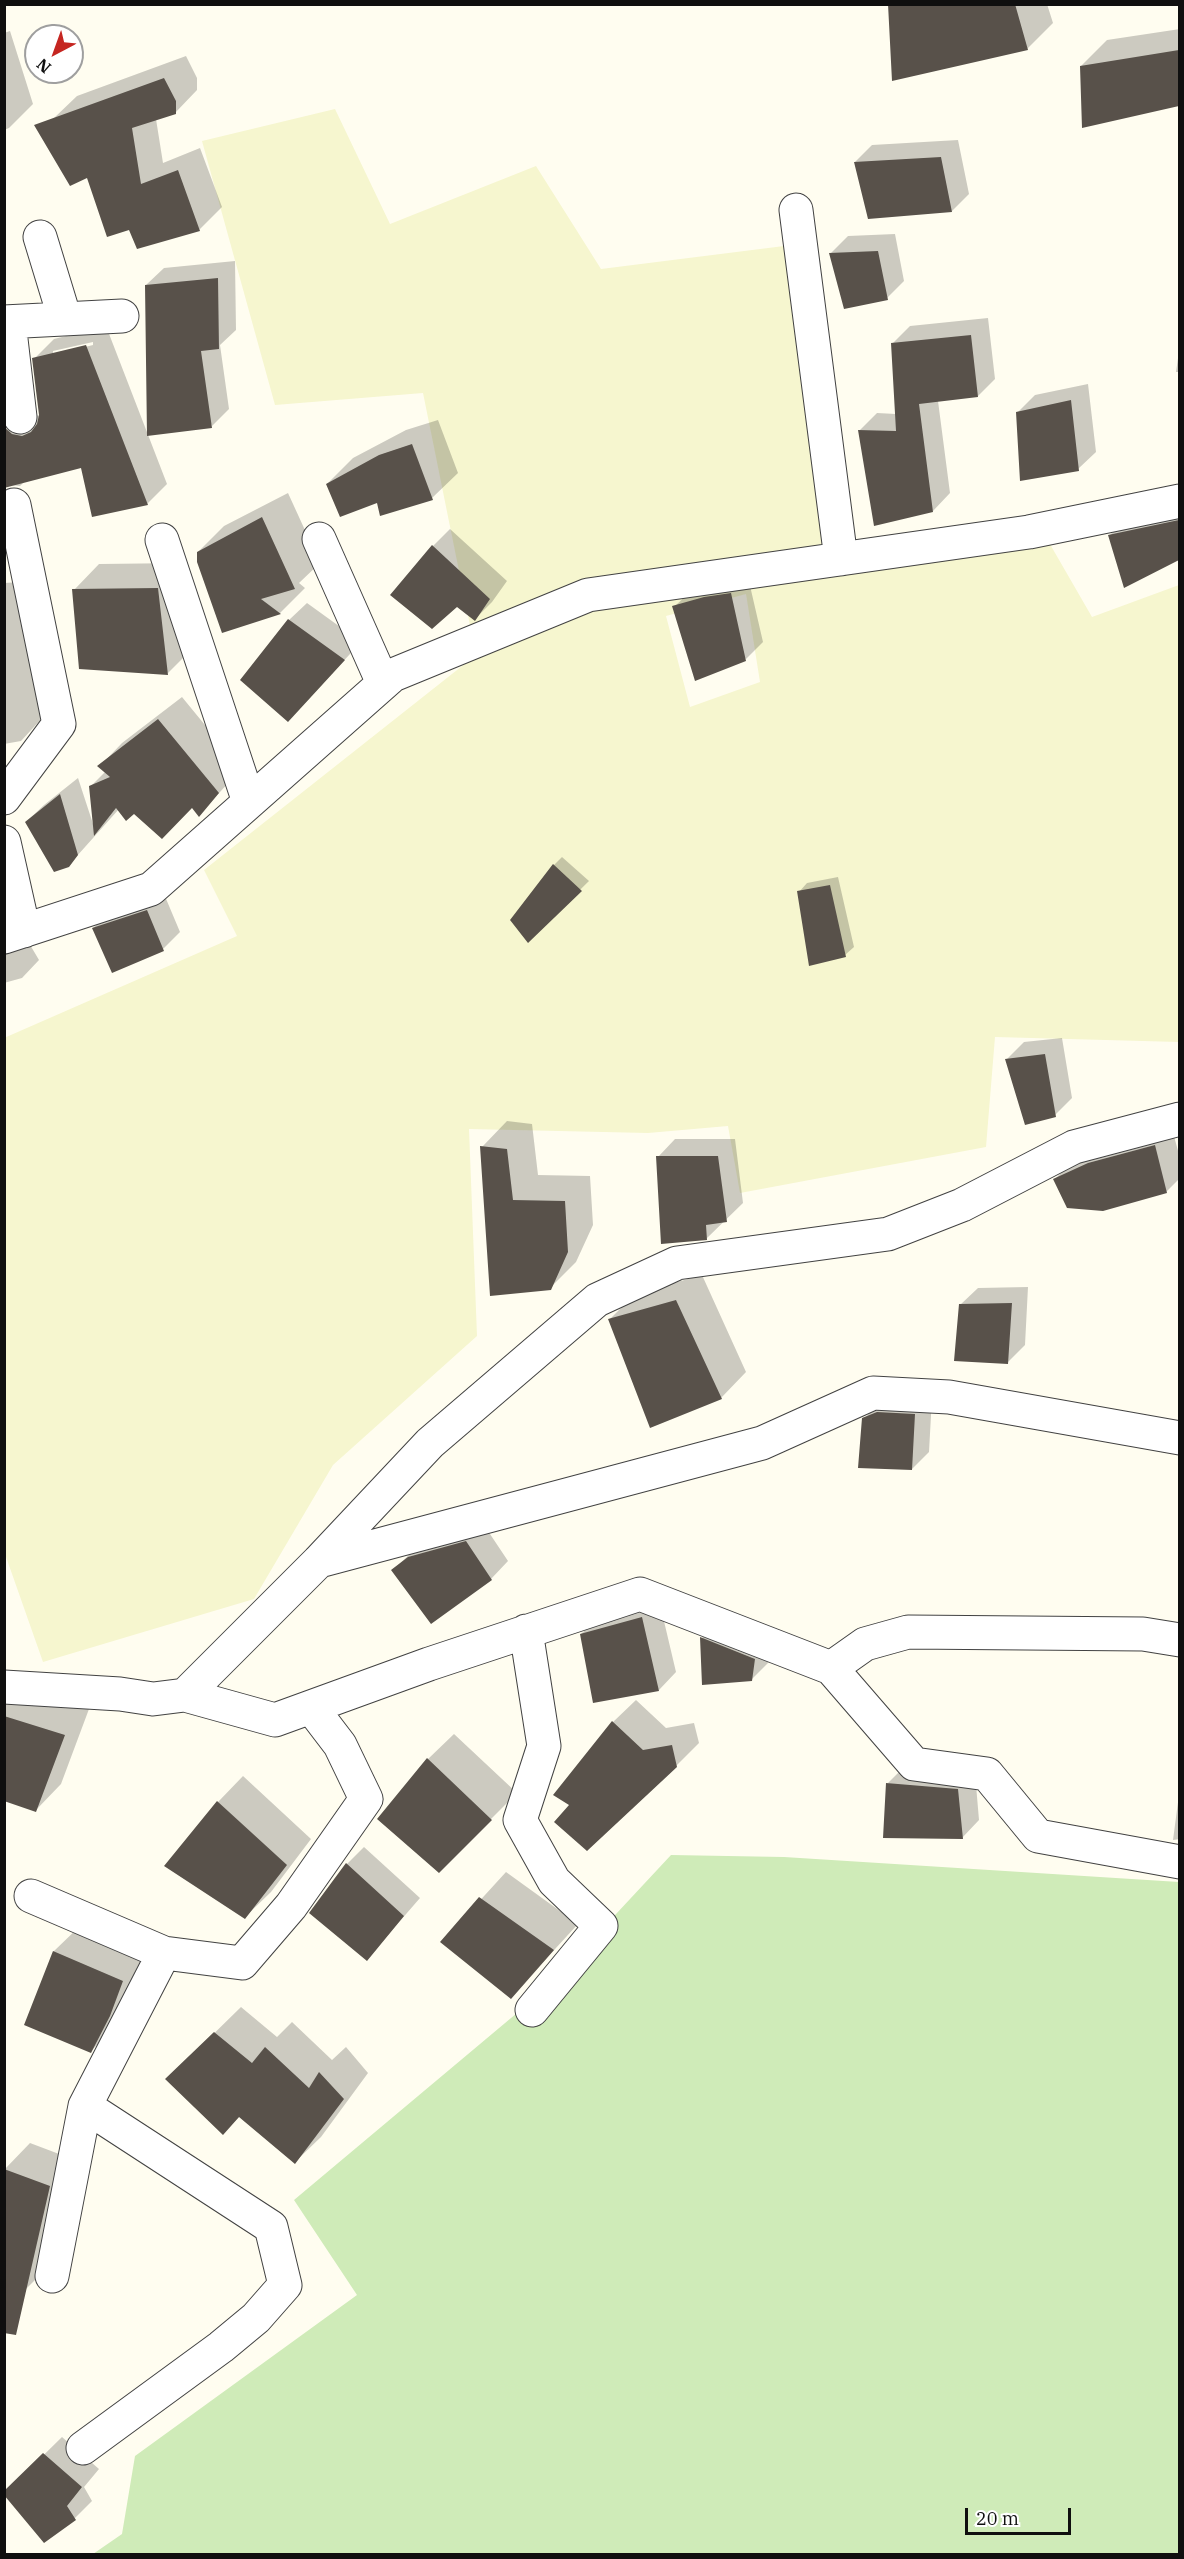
<!DOCTYPE html>
<html>
<head>
<meta charset="utf-8">
<style>
  body { margin:0 }
  #map { position:relative; width:1184px; height:2559px; overflow:hidden; background:#fffdf0; font-family:"IBM Plex Serif",serif }
  canvas { display:block }
  .frame { position:absolute; inset:0; border:6px solid #0f0f0f; pointer-events:none }
  .north { position:absolute; left:24px; top:24px; width:60px; height:60px; box-sizing:border-box; background:#fff; border:2px solid #9f9f9f; border-radius:50%; rotate:221deg; font-size:16px; font-weight:700; line-height:24px; text-align:center; color:#0f0f0f }
  .north::after { content:''; display:block; margin:auto; width:21px; height:27px; background:#c52621; clip-path:polygon(50% 0,100% 100%,50% 72%,0 100%) }
  .scale { position:absolute; left:965px; top:2508px; width:106px; height:27px; box-sizing:border-box; border:3px solid #0f0f0f; border-top:0; padding-left:8px; font-size:18px; line-height:21px; white-space:nowrap; color:#0f0f0f; -webkit-text-stroke:4px #fff; paint-order:stroke }
</style>
</head>
<body>
<div id="map">
<canvas width="1184" height="2559"></canvas>
<div class="frame"></div>
<div class="north">N</div>
<div class="scale">20 m</div>
</div>
<script>
const ctx = document.querySelector('canvas').getContext('2d');
ctx.lineJoin = 'round';
function fill(path, color) {
  ctx.fillStyle = color;
  ctx.fill(path, 'evenodd');
}
function trace(path, color, width, dash) {
  ctx.strokeStyle = color;
  ctx.lineWidth = width;
  ctx.lineCap = dash ? 'butt' : 'round';
  ctx.setLineDash(dash || []);
  ctx.stroke(path);
}
const farmland = new Path2D(`
  M 335,109 L 390,224 L 536,166 L 601,269 L 800,244 L 855,561 L 1047,539 L 1092,617 L 1179,585 L 1179,1042 L 995,1037 L 986,1147 L 740,1193 L 728,1126 L 648,1133 L 469,1129 L 477,1336 L 333,1465 L 254,1599 L 43,1662 L 5,1554 L 4,1038 L 237,936 L 204,870 L 476,655 L 423,393 L 275,405 L 202,141 ZM 746,594 L 760,682 L 690,707 L 666,616 Z`);
const green = new Path2D(`
  M 671,1855 L 784,1857 L 1179,1882 L 1179,2554 L 93,2554 L 122,2534 L 135,2456 L 357,2295 L 294,2200 L 548,1987 Z`);
const shadow = new Path2D(`
  M 892,4 L 1047,4 L 1053,23 L 1027,49 Z
  M 1180,29 L 1180,104 L 1084,126 L 1081,66 L 1107,40 Z
  M 10,31 L 33,104 L 9,128 L 4,130 L 4,33 Z
  M 186,56 L 197,78 L 197,90 L 175,113 L 156,119 L 163,163 L 200,148 L 222,207 L 199,230 L 130,228 L 88,176 L 54,118 L 77,96 Z
  M 958,140 L 969,194 L 952,211 L 855,162 L 872,145 Z
  M 895,234 L 904,281 L 887,298 L 830,254 L 848,236 Z
  M 235,261 L 236,330 L 220,345 L 229,409 L 212,426 L 146,285 L 164,268 Z
  M 4,316 L 32,414 L 40,416 L 34,359 L 54,339 L 106,326 L 167,484 L 147,504 L 83,466 L 25,481 L 20,486 L 9,485 L 4,488 ZM 93,342 L 93,345 L 53,355 L 53,351 Z
  M 988,318 L 995,379 L 978,396 L 938,401 L 950,493 L 933,511 L 859,431 L 877,413 L 896,414 L 893,343 L 910,326 Z
  M 1180,344 L 1180,372 L 1176,372 Z
  M 1088,384 L 1096,452 L 1078,469 L 1018,412 L 1035,395 Z
  M 438,420 L 458,473 L 432,498 L 378,501 L 327,484 L 353,458 L 406,430 Z
  M 288,493 L 320,563 L 299,583 L 305,588 L 280,613 L 223,631 L 198,552 L 224,526 Z
  M 1180,507 L 1180,558 L 1124,586 L 1110,535 L 1127,518 Z
  M 450,529 L 507,581 L 492,602 L 475,619 L 433,546 Z
  M 183,563 L 193,648 L 168,673 L 74,590 L 99,564 Z
  M 748,577 L 763,642 L 746,659 L 674,607 L 692,590 Z
  M 20,582 L 45,715 L 21,741 L 4,744 L 4,583 Z
  M 307,603 L 361,642 L 305,703 L 289,620 Z
  M 182,697 L 241,769 L 199,815 L 192,806 L 134,812 L 119,809 L 68,866 L 26,822 L 44,805 L 78,778 L 95,830 L 91,786 L 106,771 L 100,766 L 122,743 Z
  M 562,857 L 589,881 L 528,941 L 554,865 Z
  M 838,877 L 854,947 L 845,955 L 799,892 L 807,883 Z
  M 164,894 L 180,932 L 163,949 L 93,928 L 111,911 Z
  M 26,938 L 39,960 L 22,978 L 4,983 L 4,943 Z
  M 1062,1038 L 1072,1098 L 1055,1115 L 1007,1059 L 1024,1042 Z
  M 507,1121 L 532,1124 L 538,1175 L 590,1176 L 593,1225 L 576,1262 L 550,1288 L 482,1147 Z
  M 1172,1129 L 1180,1158 L 1180,1178 L 1166,1192 L 1055,1179 L 1072,1162 Z
  M 675,1139 L 735,1139 L 743,1203 L 706,1239 L 658,1157 Z
  M 702,1275 L 746,1372 L 721,1398 L 609,1320 L 635,1294 Z
  M 1028,1287 L 1025,1345 L 1008,1362 L 960,1305 L 978,1288 Z
  M 932,1397 L 929,1452 L 912,1469 L 864,1419 L 881,1401 Z
  M 484,1525 L 508,1561 L 491,1579 L 393,1570 L 411,1553 Z
  M 659,1600 L 676,1672 L 659,1690 L 581,1634 L 599,1617 Z
  M 719,1621 L 772,1641 L 769,1662 L 751,1680 L 702,1638 Z
  M 12,1685 L 89,1709 L 61,1784 L 36,1810 L 4,1800 L 4,1693 Z
  M 636,1700 L 666,1728 L 694,1723 L 699,1743 L 676,1766 L 571,1805 L 555,1795 L 613,1722 Z
  M 454,1734 L 517,1793 L 439,1871 L 428,1759 Z
  M 905,1766 L 975,1773 L 979,1820 L 962,1838 L 888,1783 Z
  M 243,1776 L 311,1839 L 271,1892 L 245,1917 L 166,1865 L 218,1802 Z
  M 1180,1787 L 1180,1839 L 1173,1840 Z
  M 364,1847 L 420,1898 L 367,1959 L 311,1913 L 347,1864 Z
  M 506,1872 L 578,1924 L 511,1997 L 442,1942 Z
  M 80,1926 L 148,1955 L 117,2025 L 91,2051 L 26,2024 L 54,1951 Z
  M 241,2007 L 277,2037 L 292,2022 L 332,2060 L 346,2047 L 368,2073 L 321,2137 L 295,2162 L 240,2116 L 223,2133 L 193,2054 Z
  M 30,2143 L 75,2160 L 51,2264 L 26,2289 L 4,2170 Z
  M 62,2437 L 99,2469 L 84,2487 L 92,2501 L 75,2518 L 5,2493 Z`);
const building = new Path2D(`
  M 888,4 L 1015,4 L 1028,50 L 892,81 Z
  M 1179,50 L 1179,106 L 1082,128 L 1080,66 Z
  M 164,78 L 176,101 L 176,114 L 132,128 L 141,184 L 178,170 L 200,231 L 137,249 L 129,230 L 107,237 L 87,178 L 70,186 L 34,125 Z
  M 941,157 L 952,212 L 868,219 L 854,162 Z
  M 878,251 L 888,300 L 844,309 L 829,253 Z
  M 218,278 L 219,349 L 201,351 L 212,428 L 147,436 L 145,285 Z
  M 971,335 L 978,397 L 919,404 L 933,512 L 874,526 L 858,430 L 896,431 L 891,343 Z
  M 86,345 L 148,505 L 92,517 L 81,468 L 4,488 L 4,427 L 12,434 L 22,436 L 31,432 L 37,424 L 39,415 L 32,358 Z
  M 1071,400 L 1079,471 L 1020,481 L 1016,412 Z
  M 412,444 L 433,500 L 380,516 L 377,503 L 340,517 L 326,484 L 379,455 Z
  M 262,517 L 295,589 L 261,599 L 281,614 L 222,633 L 197,562 L 197,552 Z
  M 1179,520 L 1179,560 L 1124,588 L 1108,535 Z
  M 432,545 L 490,599 L 475,621 L 457,607 L 432,629 L 390,595 Z
  M 158,588 L 168,675 L 79,669 L 72,589 Z
  M 731,593 L 746,661 L 695,681 L 672,606 L 704,597 Z
  M 288,619 L 345,660 L 288,722 L 240,680 Z
  M 158,719 L 219,793 L 199,817 L 192,808 L 162,839 L 134,814 L 126,821 L 116,808 L 94,836 L 89,786 L 110,777 L 97,766 Z
  M 60,794 L 78,855 L 69,867 L 54,872 L 25,822 Z
  M 553,864 L 582,891 L 528,943 L 510,920 Z
  M 830,885 L 846,957 L 809,966 L 797,891 Z
  M 147,910 L 164,951 L 112,973 L 92,928 Z
  M 1045,1054 L 1056,1117 L 1025,1125 L 1005,1059 Z
  M 1155,1145 L 1167,1193 L 1103,1211 L 1067,1208 L 1053,1179 L 1088,1163 Z
  M 480,1146 L 507,1149 L 513,1200 L 565,1201 L 568,1252 L 551,1290 L 490,1296 Z
  M 656,1156 L 718,1156 L 727,1222 L 706,1225 L 707,1240 L 661,1244 Z
  M 676,1300 L 722,1399 L 650,1428 L 608,1319 Z
  M 1012,1303 L 1008,1364 L 954,1361 L 959,1304 Z
  M 877,1412 L 915,1414 L 912,1470 L 858,1468 L 862,1418 Z
  M 466,1541 L 492,1580 L 431,1624 L 391,1570 L 408,1557 Z
  M 642,1617 L 659,1691 L 593,1703 L 580,1634 Z
  M 700,1637 L 755,1659 L 752,1681 L 702,1685 Z
  M 4,1716 L 65,1735 L 36,1812 L 4,1801 Z
  M 612,1721 L 643,1750 L 672,1745 L 677,1767 L 587,1851 L 554,1822 L 569,1805 L 553,1795 Z
  M 427,1758 L 492,1820 L 439,1873 L 377,1819 Z
  M 886,1783 L 958,1789 L 963,1839 L 883,1838 Z
  M 217,1801 L 287,1865 L 245,1919 L 164,1866 Z
  M 346,1863 L 404,1916 L 367,1961 L 309,1913 Z
  M 479,1897 L 554,1950 L 511,1999 L 440,1942 Z
  M 53,1951 L 123,1981 L 110,2016 L 91,2053 L 24,2025 Z
  M 214,2032 L 252,2063 L 265,2047 L 309,2088 L 319,2072 L 344,2099 L 295,2164 L 239,2117 L 223,2135 L 165,2079 Z
  M 4,2169 L 50,2186 L 16,2335 L 4,2333 Z
  M 43,2453 L 82,2487 L 67,2506 L 76,2520 L 44,2543 L 4,2495 L 4,2491 Z`);
const minor = new Path2D(`
  M 796,210 L 841,559
  M 40,237 L 65,319
  M 4,322 L 122,316
  M 9,322 L 20,417
  M 319,539 L 383,683
  M 162,540 L 249,802
  M 4,798 L 59,724 L 14,505
  M 4,842 L 24,931
  M 4,937 L 151,889 L 393,675 L 588,595 L 1029,532 L 1180,501
  M 319,1561 L 762,1443 L 873,1393 L 949,1397 L 1180,1438
  M 526,1631 L 544,1746 L 520,1820 L 554,1881 L 601,1926 L 532,2010
  M 831,1668 L 865,1644 L 908,1632 L 1143,1634 L 1180,1640
  M 4,1687 L 120,1694 L 153,1699 L 185,1695 L 319,1561 L 430,1443 L 597,1300 L 677,1263 L 888,1234 L 962,1205 L 1074,1147 L 1180,1119
  M 185,1695 L 275,1720 L 429,1664 L 640,1594 L 831,1668 L 914,1764 L 987,1774 L 1038,1836 L 1180,1862
  M 31,1896 L 164,1953 L 242,1963 L 291,1906 L 366,1799 L 340,1745 L 311,1707
  M 52,2276 L 85,2106 L 164,1953
  M 83,2448 L 221,2347 L 256,2318 L 285,2285 L 271,2227 L 85,2106`);
fill(farmland, '#f6f6cf');
fill(green, '#cfebb8');
fill(shadow, '#0003');
fill(building, '#58514a');
trace(minor, '#424242', 35);
trace(minor, '#fff', 33);
</script>
</body>
</html>
